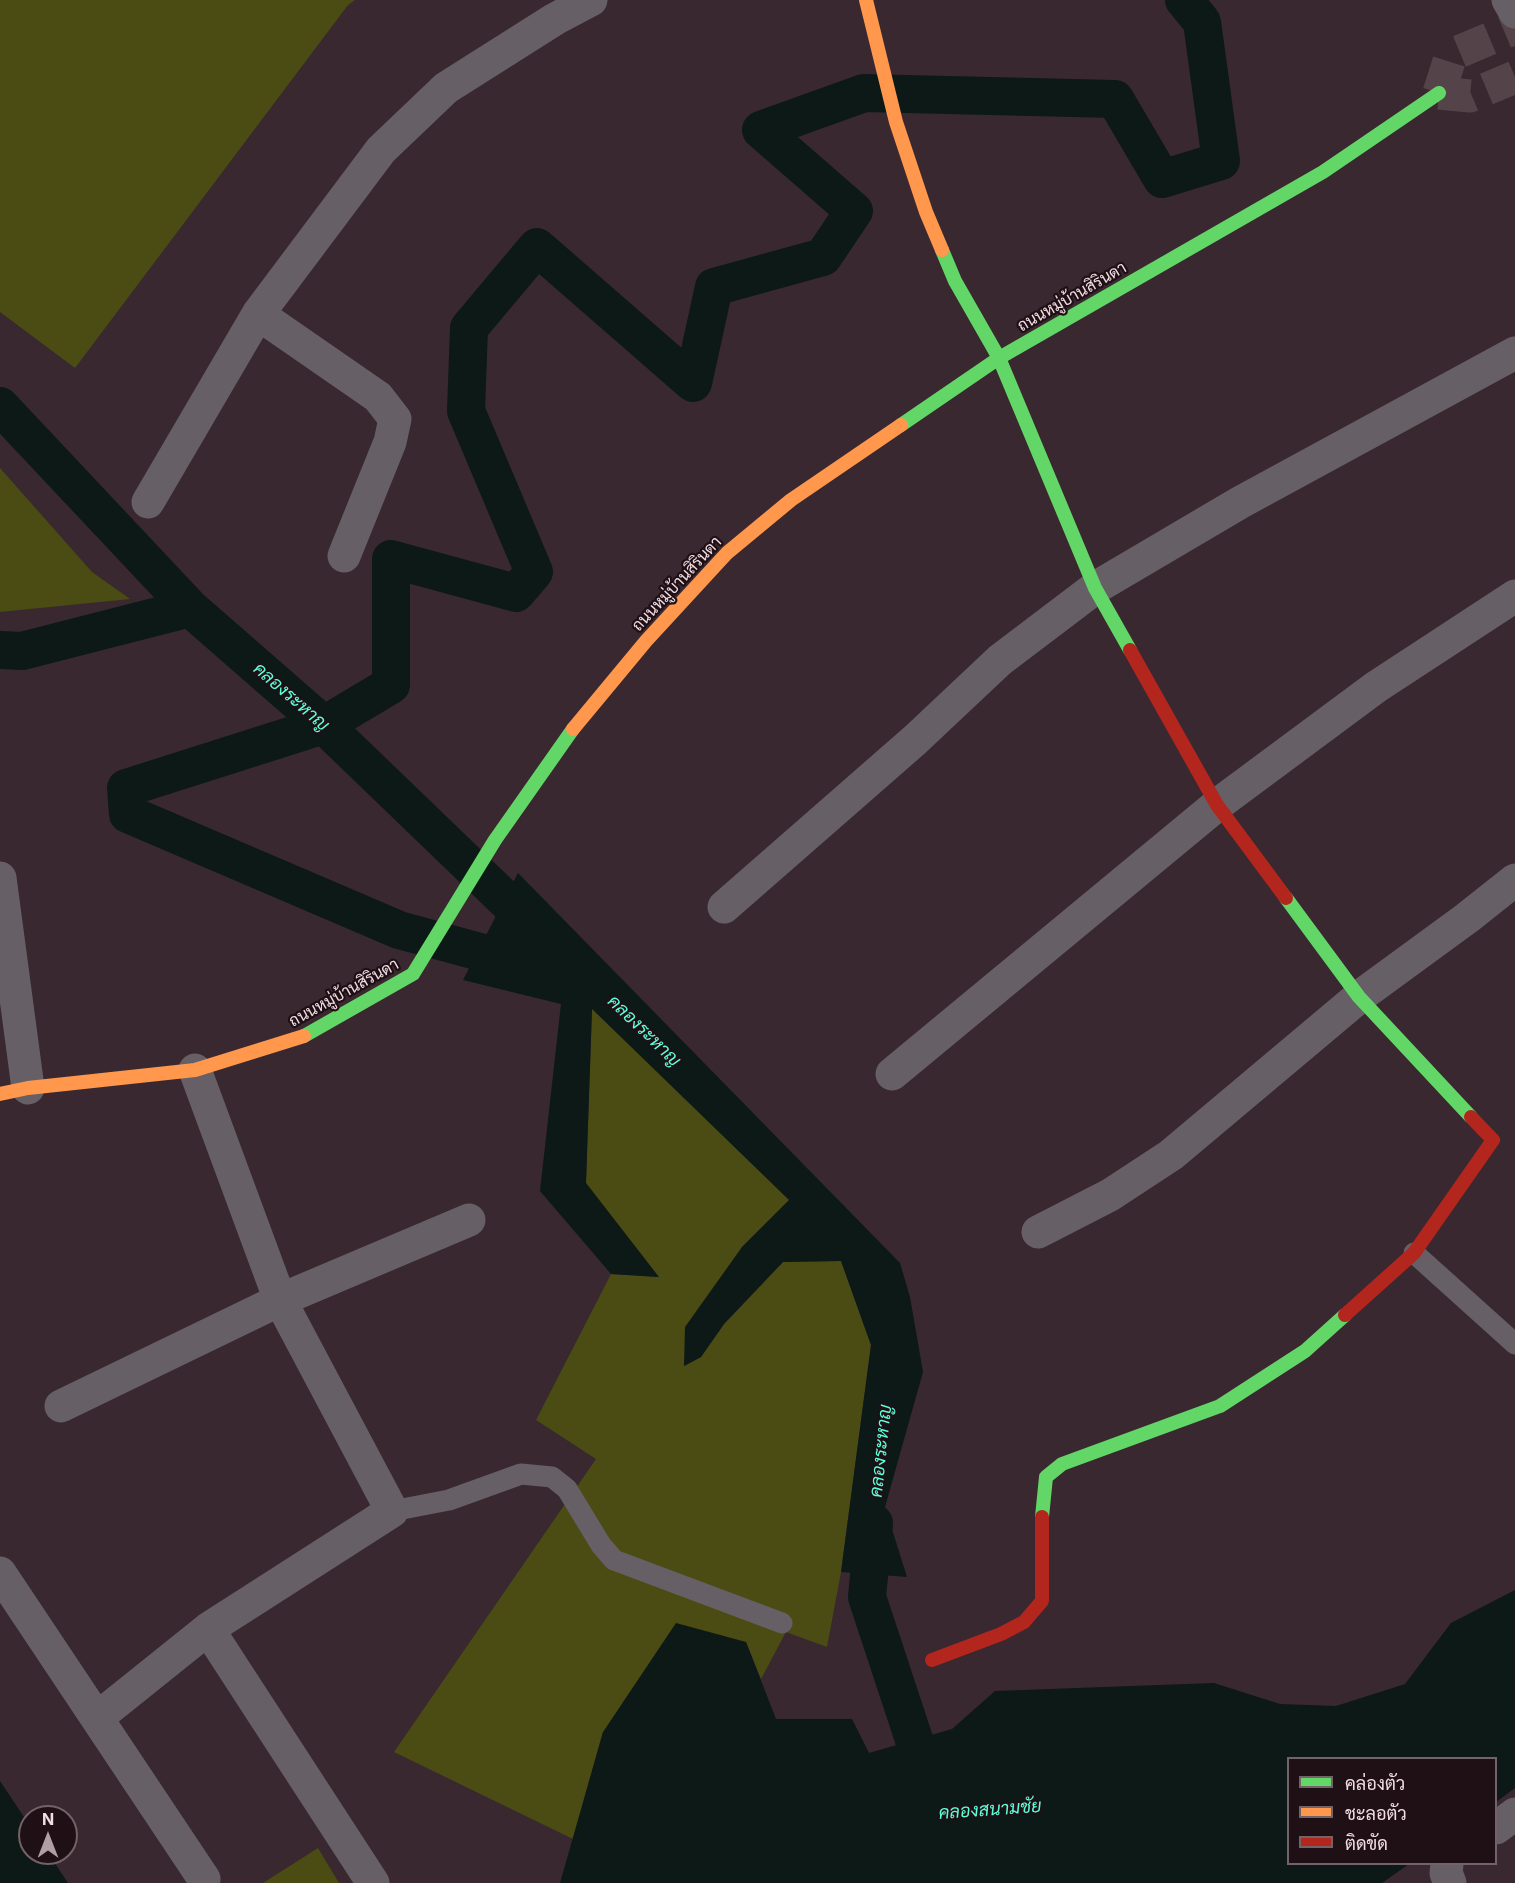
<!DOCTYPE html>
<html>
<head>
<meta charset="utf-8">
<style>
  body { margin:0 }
  #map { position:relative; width:1515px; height:1883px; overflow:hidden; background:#39282f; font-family:Inter,Sarabun,sans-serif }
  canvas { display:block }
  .legend { position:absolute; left:1287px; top:1757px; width:210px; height:108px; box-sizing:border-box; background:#1e1015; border:2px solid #736268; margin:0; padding:8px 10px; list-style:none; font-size:18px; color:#f3dde4 }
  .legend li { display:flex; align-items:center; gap:12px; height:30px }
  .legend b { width:30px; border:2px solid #736268 }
  .north { position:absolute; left:18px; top:1805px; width:60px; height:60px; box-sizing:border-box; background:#1e1015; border:2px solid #736268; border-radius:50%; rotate:0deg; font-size:16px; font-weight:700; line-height:24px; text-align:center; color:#f3dde4 }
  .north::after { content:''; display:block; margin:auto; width:21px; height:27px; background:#b29ea5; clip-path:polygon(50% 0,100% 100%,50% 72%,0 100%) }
</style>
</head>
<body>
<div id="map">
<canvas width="1515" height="1883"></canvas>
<ul class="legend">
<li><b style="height:8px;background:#63d668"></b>คล่องตัว</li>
<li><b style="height:8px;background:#ff974d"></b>ชะลอตัว</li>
<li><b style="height:8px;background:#b3261e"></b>ติดขัด</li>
</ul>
<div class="north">N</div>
</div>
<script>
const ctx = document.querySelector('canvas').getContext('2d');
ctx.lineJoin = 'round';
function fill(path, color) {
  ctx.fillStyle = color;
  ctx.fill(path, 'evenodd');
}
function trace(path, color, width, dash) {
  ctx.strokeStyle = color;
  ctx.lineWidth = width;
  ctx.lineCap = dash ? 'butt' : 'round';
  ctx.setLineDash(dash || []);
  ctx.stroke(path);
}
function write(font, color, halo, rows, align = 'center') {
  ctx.font = font + ' Inter,Sarabun,sans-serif';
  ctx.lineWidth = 4.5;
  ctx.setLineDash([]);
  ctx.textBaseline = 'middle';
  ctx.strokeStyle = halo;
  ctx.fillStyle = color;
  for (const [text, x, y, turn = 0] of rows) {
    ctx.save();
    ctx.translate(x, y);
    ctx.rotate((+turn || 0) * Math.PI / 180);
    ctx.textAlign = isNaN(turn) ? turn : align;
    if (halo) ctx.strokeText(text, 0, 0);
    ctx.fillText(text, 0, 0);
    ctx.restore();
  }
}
const green = new Path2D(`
  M 0,0 L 355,0 L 348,5 L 75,368 L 0,312 Z
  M 0,468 L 92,572 L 130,599 L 0,612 Z
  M 592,1008 L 790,1200 L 742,1247 L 684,1366 L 701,1357 L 724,1324 L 783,1262 L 841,1261 L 871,1345 L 841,1572 L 827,1647 L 786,1632 L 761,1679 L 746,1642 L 603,1732 L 573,1839 L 394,1752 L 596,1459 L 536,1420 L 611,1274 L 658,1277 L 586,1183 Z
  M 318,1848 L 339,1883 L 263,1883 Z`);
const water = new Path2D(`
  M 518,873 L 900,1263 L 910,1297 L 923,1372 L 885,1507 L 907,1577 L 841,1572 L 871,1345 L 841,1261 L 783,1262 L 724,1324 L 701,1357 L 684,1366 L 685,1327 L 742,1247 L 789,1200 L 592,1009 L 586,1183 L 659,1277 L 611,1274 L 540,1191 L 561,1004 L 463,980 Z
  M 1515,1590 L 1515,1788 L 1496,1802 L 1496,1758 L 1288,1758 L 1288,1864 L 1409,1864 L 1382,1883 L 560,1883 L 603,1732 L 676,1623 L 746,1642 L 776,1719 L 852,1719 L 869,1753 L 952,1729 L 995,1691 L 1214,1683 L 1280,1704 L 1336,1706 L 1405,1684 L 1451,1623 Z
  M 0,1781 L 30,1826 L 30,1853 L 48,1853 L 68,1883 L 0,1883 Z`);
const canal = new Path2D(`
  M 0,406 L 190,608 L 324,725 L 542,935
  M 0,650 L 22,651 L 190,608
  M 528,965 L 399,930 L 128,814 L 126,788 L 324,725 L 391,685 L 391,559 L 516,593 L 534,572 L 466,411 L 469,328 L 537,247 L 693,383 L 714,287 L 823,257 L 854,211 L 761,130 L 864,93 L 1115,99 L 1162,179 L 1221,161 L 1202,22 L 1184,0
  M 874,1523 L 867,1597 L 930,1788`);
const streetTunnel = new Path2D(`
  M 1439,93 L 1470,96 L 1515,77`);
const secondaryTunnel = new Path2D(`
  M 1439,93 L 1451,55 L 1515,28`);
const lane = new Path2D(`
  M 1414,1253 L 1515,1344
  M 392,1511 L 449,1500 L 521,1474 L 552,1477 L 567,1489 L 601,1545 L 614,1560 L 782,1623`);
const street = new Path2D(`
  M 1508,0 L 1515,12
  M 258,314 L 378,397 L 395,419 L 390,442 L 344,556
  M 148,502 L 258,314 L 381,150 L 446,88 L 555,19 L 591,0
  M 0,878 L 28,1088
  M 724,907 L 915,740 L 1000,660 L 1095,588 L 1241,502 L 1515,353
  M 892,1074 L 1217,805 L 1376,687 L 1515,596
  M 1038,1232 L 1110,1195 L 1171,1155 L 1359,997 L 1467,918 L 1515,880
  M 61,1406 L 280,1300 L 469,1220
  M 0,1573 L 204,1879
  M 208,1629 L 373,1883
  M 97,1718 L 208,1629 L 392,1511 L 280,1300 L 195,1070
  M 1496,1828 L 1515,1814
  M 1447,1864 L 1446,1873 L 1450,1883`);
const fast = new Path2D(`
  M 942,250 L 955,281 L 999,358 L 1095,588 L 1130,650
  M 901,425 L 999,358 L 1323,172 L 1439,93
  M 1286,898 L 1359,997 L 1471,1117
  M 304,1036 L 413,974 L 495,840 L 573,729
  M 1042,1517 L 1046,1477 L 1062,1464 L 1220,1406 L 1305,1351 L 1345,1315`);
const slow = new Path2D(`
  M 866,0 L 896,122 L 926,212 L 942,250
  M 573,729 L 646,641 L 727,553 L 791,500 L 901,425
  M 0,1094 L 28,1088 L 195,1070 L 304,1036`);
const jam = new Path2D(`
  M 1130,650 L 1217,805 L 1286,898
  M 1345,1315 L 1414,1253 L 1493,1140 L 1471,1117
  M 932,1660 L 1001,1634 L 1024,1622 L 1042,1601 L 1042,1517`);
const streetNames = [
  ["ถนนหมู่บ้านสิรินดา",1072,297,-30],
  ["ถนนหมู่บ้านสิรินดา",677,584,-47],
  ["ถนนหมู่บ้านสิรินดา",344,993,-29]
];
const waterNames = [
  ["คลองระหาญ",291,697,41],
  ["คลองระหาญ",644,1031,44],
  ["คลองระหาญ",881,1451,-84],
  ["คลองสนามชัย",990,1810,-4]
];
fill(green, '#4a4c14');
fill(water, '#0c1916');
trace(canal, '#0c1916', 38);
trace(streetTunnel, '#55434a', 33, [33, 16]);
trace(secondaryTunnel, '#55434a', 33, [33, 16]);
trace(lane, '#666066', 21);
trace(street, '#666066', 33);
trace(fast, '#63d668', 14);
trace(slow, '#ff974d', 14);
trace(jam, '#b3261e', 14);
write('16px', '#f3dde4', '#1e1015', streetNames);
write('italic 18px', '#5bffd9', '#1e1015', waterNames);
</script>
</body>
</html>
